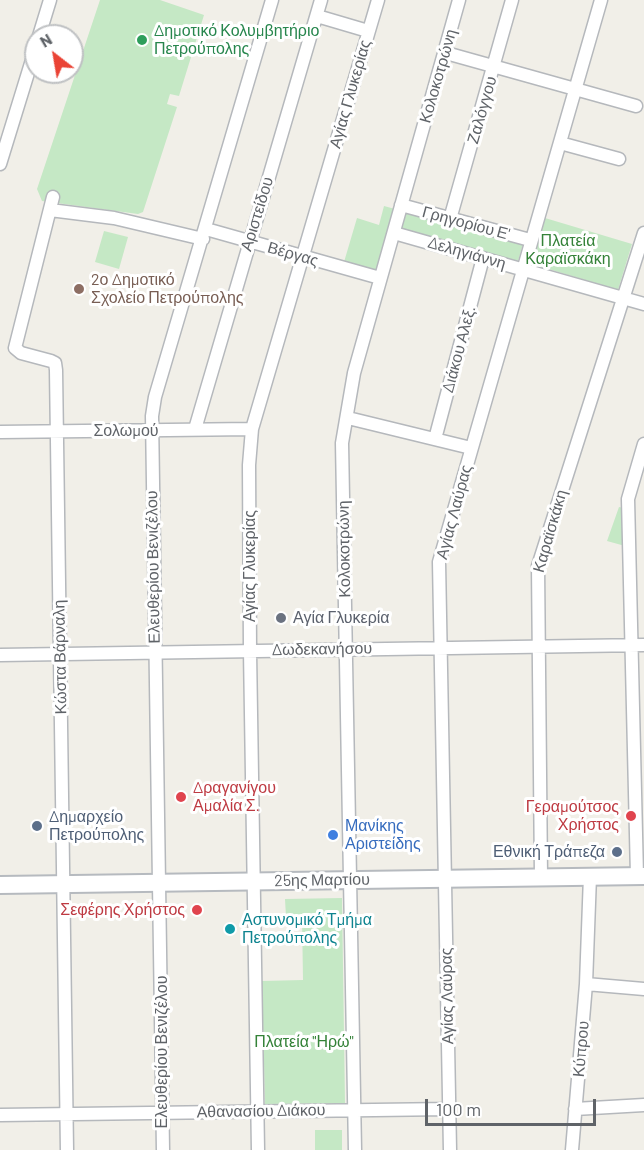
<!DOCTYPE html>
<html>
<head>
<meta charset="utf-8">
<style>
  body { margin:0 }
  #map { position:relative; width:644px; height:1150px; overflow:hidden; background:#f1efe8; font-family:Barlow,sans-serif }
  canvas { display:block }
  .north { position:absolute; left:24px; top:24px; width:60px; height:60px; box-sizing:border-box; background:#fff; border:2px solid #bfc1c3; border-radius:50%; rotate:329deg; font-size:16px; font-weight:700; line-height:24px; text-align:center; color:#5f6368 }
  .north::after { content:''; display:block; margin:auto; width:21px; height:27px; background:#ea4335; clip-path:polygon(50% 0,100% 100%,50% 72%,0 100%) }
  .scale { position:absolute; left:425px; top:1099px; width:171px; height:27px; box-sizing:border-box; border:3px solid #5f6368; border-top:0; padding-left:8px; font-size:18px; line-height:21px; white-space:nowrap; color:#5f6368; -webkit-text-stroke:4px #fff; paint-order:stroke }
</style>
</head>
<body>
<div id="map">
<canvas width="644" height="1150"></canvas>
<div class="north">N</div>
<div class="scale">100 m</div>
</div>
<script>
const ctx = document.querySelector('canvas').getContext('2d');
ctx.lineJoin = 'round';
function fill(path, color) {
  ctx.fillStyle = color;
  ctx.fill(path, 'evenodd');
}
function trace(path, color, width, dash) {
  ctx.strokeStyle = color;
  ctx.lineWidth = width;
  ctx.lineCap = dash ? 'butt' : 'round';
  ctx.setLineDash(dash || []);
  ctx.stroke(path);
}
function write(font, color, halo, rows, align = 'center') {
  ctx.font = font + ' Barlow,sans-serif';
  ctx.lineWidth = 6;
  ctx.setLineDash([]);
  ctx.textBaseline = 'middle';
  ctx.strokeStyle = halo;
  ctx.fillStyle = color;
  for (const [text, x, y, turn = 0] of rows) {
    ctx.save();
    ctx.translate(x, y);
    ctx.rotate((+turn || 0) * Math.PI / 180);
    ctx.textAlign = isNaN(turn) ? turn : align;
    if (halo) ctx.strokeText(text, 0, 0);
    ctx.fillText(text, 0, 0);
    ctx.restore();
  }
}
const green = new Path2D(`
  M 100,0 L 160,0 L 204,15 L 179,96 L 170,94 L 167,104 L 177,107 L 143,212 L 138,214 L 42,201 L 37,189 Z
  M 384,206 L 395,209 L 378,271 L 344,262 L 357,218 L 379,225 Z
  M 407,211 L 523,244 L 518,261 L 401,230 Z
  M 545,218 L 632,244 L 618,290 L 532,264 Z
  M 104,231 L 128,237 L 119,269 L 95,262 Z
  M 619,507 L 624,508 L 625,546 L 607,541 Z
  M 342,898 L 345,1103 L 265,1104 L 262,981 L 303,980 L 302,917 L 286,917 L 285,899 Z
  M 315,1130 L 342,1130 L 342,1150 L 315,1150 Z`);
const minor = new Path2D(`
  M 317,16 L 368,31
  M 39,36 L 50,0
  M 446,53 L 636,106
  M 560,143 L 619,159
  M 0,164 L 36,47
  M 53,197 L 15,348 L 21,353 L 51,361 L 55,363 L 56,370 L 67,1150
  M 401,205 L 530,240
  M 50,210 L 114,218 L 203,239
  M 450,219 L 512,0
  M 206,229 L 380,278
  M 394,233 L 644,304
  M 348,418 L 471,448
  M 195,429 L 321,0
  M 0,432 L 252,429
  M 435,439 L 483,258
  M 0,655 L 644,645
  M 637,876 L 628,499 L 644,444
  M 541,877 L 538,566 L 644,233
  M 586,984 L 644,989
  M 575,1109 L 644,1105
  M 0,1115 L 449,1109
  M 163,1150 L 152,416 L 155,397 L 272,0
  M 258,1150 L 250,651 L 249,465 L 252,429 L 378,0
  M 355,1150 L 342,443 L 354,373 L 459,0
  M 450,1150 L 439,562 L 601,0
  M 572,1150 L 586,984 L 590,876`);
const secondary = new Path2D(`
  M 0,885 L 644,876`);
const markers = [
  [142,40,6,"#2e9e5b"],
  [79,289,6,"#8d6e63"],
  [281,618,6,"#6b7280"],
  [181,797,6,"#e0444e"],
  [631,816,6,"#e0444e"],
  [37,826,6,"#5c6f8a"],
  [333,835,6,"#3f7fe0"],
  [617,852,6,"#5c6f8a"],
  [197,910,6,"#e0444e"],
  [230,929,6,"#0f9aa8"]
];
const leisureNames = [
  ["Δημοτικό Κολυμβητήριο",154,31],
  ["Πετρούπολης",154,49]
];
const streetNames = [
  ["Κολοκοτρώνη",438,76,-74],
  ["Αγίας Γλυκερίας",350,94,-74],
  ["Ζαλόγγου",482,110,-74],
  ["Αριστείδου",257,214,-73],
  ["Γρηγορίου Ε'",466,223,15],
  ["Δεληγιάννη",467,253,16],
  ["Βέργας",293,254,16],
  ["Διάκου Αλεξ.",459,349,-75],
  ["Σολωμού",126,431],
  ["Αγίας Λαύρας",454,512,-75],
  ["Καραϊσκάκη",550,531,-74],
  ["Κολοκοτρώνη",344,549,-91],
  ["Αγίας Γλυκερίας",250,566,-90],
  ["Ελευθερίου Βενιζέλου",153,567,-91],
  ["Δωδεκανήσου",322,649,-1],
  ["Κώστα Βάρναλη",60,657,-91],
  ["25ης Μαρτίου",322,880,-1],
  ["Αγίας Λαύρας",447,996,-91],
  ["Κύπρου",581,1049,-85],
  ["Ελευθερίου Βενιζέλου",162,1052,-90],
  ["Αθανασίου Διάκου",261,1111,-1]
];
const parkNames = [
  ["Πλατεία",568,241],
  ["Καραϊσκάκη",568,259],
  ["Πλατεία \"Ηρώ\"",304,1042]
];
const educationNames = [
  ["2ο Δημοτικό",91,280],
  ["Σχολείο Πετρούπολης",91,298]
];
const worshipNames = [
  ["Αγία Γλυκερία",293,618]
];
const healthNames = [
  ["Δραγανίγου",193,788,"left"],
  ["Αμαλία Σ.",193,806,"left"],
  ["Γεραμούτσος",619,807],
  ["Χρήστος",619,825],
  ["Σεφέρης Χρήστος",185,910]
];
const serviceNames = [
  ["Δημαρχείο",49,817],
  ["Πετρούπολης",49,835],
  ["Εθνική Τράπεζα",605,852,"right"]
];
const shopNames = [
  ["Μανίκης",345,826],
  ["Αριστείδης",345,844]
];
const cultureNames = [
  ["Αστυνομικό Τμήμα",242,920],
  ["Πετρούπολης",242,938]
];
fill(green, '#c5e8c5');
trace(minor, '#b5b8bc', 15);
trace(secondary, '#b6babf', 20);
trace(minor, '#fff', 12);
trace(secondary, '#fff', 16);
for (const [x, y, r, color] of markers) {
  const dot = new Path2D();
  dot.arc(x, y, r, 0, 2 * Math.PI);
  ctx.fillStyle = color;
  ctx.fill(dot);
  trace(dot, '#fff', 2);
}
write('16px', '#27864d', '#fff', leisureNames, 'left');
write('16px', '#5f6368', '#fff', streetNames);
write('16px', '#348238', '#fff', parkNames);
write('16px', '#785e54', '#fff', educationNames, 'left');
write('16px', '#5b616d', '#fff', worshipNames, 'left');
write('16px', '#be3a42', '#fff', healthNames, 'right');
write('16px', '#4e5e75', '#fff', serviceNames, 'left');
write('16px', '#366cbe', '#fff', shopNames, 'left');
write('16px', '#0d838f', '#fff', cultureNames, 'left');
</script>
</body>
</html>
